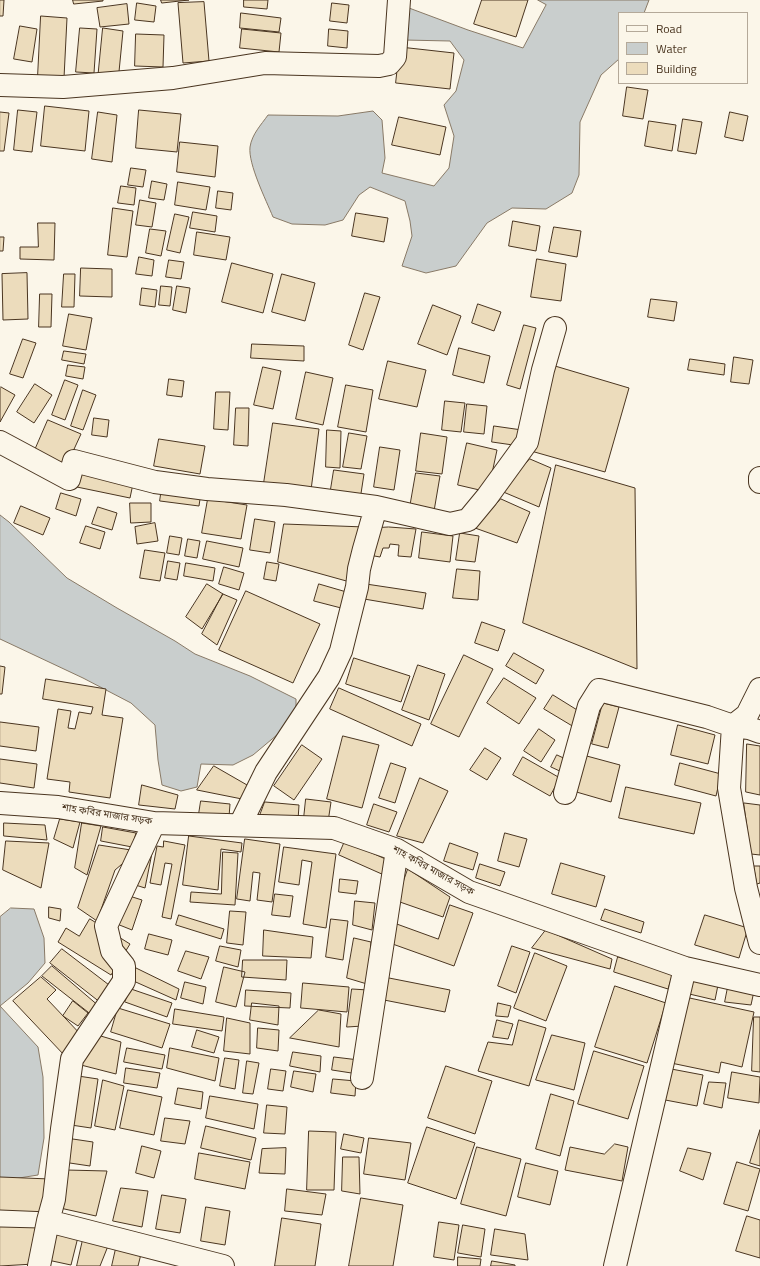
<!DOCTYPE html>
<html>
<head>
<meta charset="utf-8">
<style>
  body { margin:0 }
  #map { position:relative; width:760px; height:1266px; overflow:hidden; background:#fbf6e9; font-family:"Titillium Web",sans-serif }
  canvas { display:block }
  .legend { position:absolute; left:618px; top:12px; width:130px; height:72px; box-sizing:border-box; background:#fbf6e9; border:1px solid #b4a999; margin:0; padding:5px 7px; list-style:none; font-size:12px; color:#4a3520 }
  .legend li { display:flex; align-items:center; gap:8px; height:20px }
  .legend b { width:20px; border:1px solid #b4a999 }
</style>
</head>
<body>
<div id="map">
<canvas width="760" height="1266"></canvas>
<ul class="legend">
<li><b style="height:5px;background:#fbf6e9"></b>Road</li>
<li><b style="height:11px;background:#c9cecd"></b>Water</li>
<li><b style="height:11px;background:#ecdcbc"></b>Building</li>
</ul>
</div>
<script>
const ctx = document.querySelector('canvas').getContext('2d');
ctx.lineJoin = 'round';
function fill(path, color) {
  ctx.fillStyle = color;
  ctx.fill(path, 'evenodd');
}
function trace(path, color, width, dash) {
  ctx.strokeStyle = color;
  ctx.lineWidth = width;
  ctx.lineCap = dash ? 'butt' : 'round';
  ctx.setLineDash(dash || []);
  ctx.stroke(path);
}
function write(font, color, halo, rows, align = 'center') {
  ctx.font = font + ' "Titillium Web","Noto Sans Bengali",sans-serif';
  ctx.lineWidth = 3;
  ctx.setLineDash([]);
  ctx.textBaseline = 'middle';
  ctx.strokeStyle = halo;
  ctx.fillStyle = color;
  for (const [text, x, y, turn = 0] of rows) {
    ctx.save();
    ctx.translate(x, y);
    ctx.rotate((+turn || 0) * Math.PI / 180);
    ctx.textAlign = isNaN(turn) ? turn : align;
    if (halo) ctx.strokeText(text, 0, 0);
    ctx.fillText(text, 0, 0);
    ctx.restore();
  }
}
const water = new Path2D(`
  M 538,0 L 649,0 L 644,13 L 619,13 L 619,59 L 601,75 L 580,122 L 579,175 L 572,193 L 546,209 L 512,208 L 487,223 L 456,266 L 426,273 L 402,266 L 412,236 L 410,221 L 405,201 L 370,187 L 359,195 L 343,220 L 325,225 L 292,224 L 273,217 C 266,200 248,164 250,147 C 252,134 261,125 268,115 L 338,116 L 373,111 L 382,120 L 385,158 L 382,173 L 434,186 L 449,168 L 454,136 L 444,105 L 456,91 L 464,60 L 450,41 L 404,40 L 409,8 L 468,30 L 523,48 L 546,5 Z
  M 0,515 L 9,522 L 67,578 L 117,608 L 175,641 L 195,654 L 250,676 L 296,699 L 296,719 L 253,755 L 233,765 L 201,764 L 197,787 L 181,791 L 162,785 L 158,760 L 155,725 L 131,703 L 83,678 L 0,639 Z
  M 11,908 L 34,909 L 44,938 L 45,963 L 28,983 L 0,1006 L 38,1047 L 43,1077 L 44,1138 L 38,1175 L 0,1181 L 0,917 Z`);
const building = new Path2D(`
  M 0,0 L 4,0 L 3,16 L 0,16 Z
  M 73,0 L 103,0 L 103,1 L 74,4 Z
  M 161,0 L 189,0 L 162,3 Z
  M 244,0 L 268,0 L 267,9 L 244,7 Z
  M 482,0 L 528,0 L 516,37 L 474,24 Z
  M 204,2 L 209,61 L 183,63 L 178,3 Z
  M 137,3 L 156,6 L 154,22 L 135,20 Z
  M 332,3 L 349,5 L 347,23 L 330,21 Z
  M 127,4 L 129,24 L 100,27 L 97,8 Z
  M 241,13 L 281,18 L 279,32 L 240,28 Z
  M 41,16 L 67,18 L 64,78 L 38,76 Z
  M 20,26 L 37,29 L 32,62 L 14,59 Z
  M 80,28 L 97,29 L 94,73 L 76,72 Z
  M 103,28 L 123,31 L 118,82 L 98,79 Z
  M 242,29 L 281,33 L 279,52 L 240,48 Z
  M 329,29 L 348,31 L 347,48 L 328,46 Z
  M 136,34 L 164,35 L 163,67 L 135,66 Z
  M 400,47 L 454,53 L 450,89 L 396,83 Z
  M 627,87 L 648,90 L 643,119 L 623,116 Z
  M 45,106 L 89,111 L 85,151 L 41,146 Z
  M 18,110 L 37,112 L 32,152 L 14,150 Z
  M 139,110 L 181,114 L 177,152 L 136,148 Z
  M 0,112 L 9,113 L 4,151 L 0,151 Z
  M 98,112 L 117,115 L 112,162 L 92,159 Z
  M 730,112 L 748,116 L 743,141 L 725,137 Z
  M 399,117 L 446,127 L 440,155 L 392,145 Z
  M 683,119 L 702,122 L 696,154 L 678,151 Z
  M 649,121 L 676,125 L 672,151 L 645,146 Z
  M 180,142 L 218,146 L 215,177 L 177,172 Z
  M 131,168 L 146,170 L 143,187 L 128,185 Z
  M 152,181 L 167,184 L 164,200 L 149,198 Z
  M 178,182 L 210,187 L 206,210 L 175,205 Z
  M 121,186 L 136,188 L 134,205 L 118,203 Z
  M 218,191 L 233,193 L 231,210 L 216,208 Z
  M 140,200 L 156,203 L 152,227 L 136,225 Z
  M 113,208 L 133,211 L 127,257 L 108,255 Z
  M 193,212 L 217,216 L 215,232 L 190,228 Z
  M 356,213 L 388,218 L 384,242 L 352,236 Z
  M 175,214 L 189,217 L 180,253 L 167,250 Z
  M 513,221 L 540,226 L 536,251 L 509,246 Z
  M 38,223 L 55,223 L 54,260 L 20,259 L 20,247 L 38,247 Z
  M 554,227 L 581,231 L 577,257 L 549,252 Z
  M 150,229 L 166,231 L 161,256 L 146,253 Z
  M 197,232 L 230,237 L 226,260 L 194,255 Z
  M 0,237 L 4,237 L 3,251 L 0,251 Z
  M 139,257 L 154,260 L 152,276 L 136,274 Z
  M 537,259 L 566,264 L 561,301 L 531,297 Z
  M 169,260 L 184,262 L 181,279 L 166,277 Z
  M 232,263 L 273,274 L 263,313 L 222,302 Z
  M 81,268 L 112,269 L 112,297 L 80,296 Z
  M 27,273 L 28,319 L 3,320 L 2,274 Z
  M 64,274 L 75,274 L 74,307 L 62,307 Z
  M 282,274 L 315,283 L 305,321 L 272,312 Z
  M 161,286 L 172,287 L 170,306 L 159,305 Z
  M 177,286 L 190,288 L 186,313 L 173,310 Z
  M 142,288 L 157,290 L 155,307 L 140,305 Z
  M 365,293 L 380,297 L 363,350 L 349,345 Z
  M 40,294 L 52,294 L 51,327 L 39,327 Z
  M 651,299 L 677,302 L 674,321 L 648,317 Z
  M 478,304 L 501,312 L 494,331 L 472,323 Z
  M 433,305 L 461,316 L 447,355 L 418,344 Z
  M 69,314 L 92,318 L 86,350 L 63,346 Z
  M 524,325 L 536,328 L 520,389 L 507,385 Z
  M 23,339 L 36,343 L 23,378 L 10,374 Z
  M 252,344 L 304,346 L 304,361 L 251,358 Z
  M 459,348 L 490,356 L 484,383 L 453,375 Z
  M 64,351 L 86,354 L 84,364 L 62,360 Z
  M 734,357 L 753,360 L 749,384 L 731,382 Z
  M 690,359 L 725,364 L 724,375 L 688,370 Z
  M 388,361 L 426,370 L 417,407 L 379,399 Z
  M 68,365 L 85,367 L 83,379 L 66,376 Z
  M 555,366 L 629,388 L 605,472 L 531,451 Z
  M 263,367 L 281,371 L 273,409 L 254,405 Z
  M 306,372 L 333,378 L 323,425 L 296,419 Z
  M 169,379 L 184,381 L 182,397 L 167,395 Z
  M 65,380 L 78,385 L 65,420 L 52,415 Z
  M 35,384 L 52,395 L 34,423 L 17,412 Z
  M 346,385 L 373,390 L 366,432 L 338,427 Z
  M 1,387 L 15,395 L 0,422 L 0,388 Z
  M 83,390 L 96,395 L 83,430 L 71,426 Z
  M 216,392 L 230,392 L 228,430 L 214,429 Z
  M 445,401 L 465,403 L 461,432 L 442,430 Z
  M 467,404 L 487,406 L 484,434 L 464,432 Z
  M 236,408 L 249,408 L 248,446 L 234,445 Z
  M 94,418 L 109,420 L 107,437 L 92,435 Z
  M 48,420 L 81,434 L 64,471 L 32,457 Z
  M 273,423 L 319,429 L 311,490 L 264,483 Z
  M 494,426 L 522,430 L 520,446 L 492,442 Z
  M 327,430 L 341,431 L 340,468 L 326,467 Z
  M 349,433 L 367,436 L 361,469 L 343,467 Z
  M 421,433 L 447,437 L 442,474 L 416,471 Z
  M 159,439 L 205,446 L 200,474 L 154,466 Z
  M 467,443 L 497,450 L 488,492 L 458,485 Z
  M 380,447 L 400,450 L 394,490 L 374,487 Z
  M 530,459 L 551,468 L 539,507 L 501,491 Z
  M 556,465 L 635,488 L 637,669 L 523,623 Z
  M 77,467 L 134,479 L 130,498 L 72,486 Z
  M 334,470 L 364,474 L 360,500 L 330,495 Z
  M 416,473 L 440,476 L 433,517 L 409,513 Z
  M 162,487 L 201,492 L 199,506 L 160,501 Z
  M 61,493 L 81,499 L 76,516 L 56,509 Z
  M 208,499 L 247,505 L 241,539 L 202,533 Z
  M 501,499 L 530,512 L 517,543 L 475,528 Z
  M 130,503 L 151,503 L 151,522 L 131,523 Z
  M 21,506 L 50,518 L 43,535 L 14,523 Z
  M 98,507 L 117,513 L 112,530 L 92,524 Z
  M 255,519 L 275,522 L 270,553 L 250,550 Z
  M 155,523 L 158,541 L 137,544 L 135,527 Z
  M 284,524 L 365,527 L 350,582 L 278,562 Z
  M 86,526 L 105,532 L 100,549 L 80,543 Z
  M 389,527 L 416,529 L 411,557 L 398,556 L 399,545 L 390,544 L 389,548 L 383,548 L 380,557 L 369,555 L 377,528 Z
  M 422,532 L 453,536 L 450,562 L 419,558 Z
  M 460,533 L 479,536 L 475,562 L 456,560 Z
  M 170,536 L 182,538 L 179,555 L 167,553 Z
  M 188,539 L 200,541 L 197,558 L 185,556 Z
  M 207,541 L 243,548 L 239,567 L 203,559 Z
  M 145,550 L 165,553 L 160,581 L 140,578 Z
  M 168,561 L 180,563 L 177,580 L 165,578 Z
  M 267,562 L 279,564 L 276,581 L 264,579 Z
  M 186,563 L 215,568 L 213,581 L 184,576 Z
  M 224,567 L 244,573 L 239,590 L 219,584 Z
  M 457,569 L 480,571 L 478,600 L 453,598 Z
  M 207,584 L 223,594 L 202,629 L 186,617 Z
  M 319,584 L 350,593 L 345,609 L 314,601 Z
  M 366,584 L 426,593 L 423,609 L 364,599 Z
  M 246,591 L 320,624 L 293,683 L 219,650 Z
  M 223,594 L 237,600 L 217,645 L 202,634 Z
  M 482,622 L 505,630 L 498,651 L 475,643 Z
  M 514,653 L 544,670 L 536,684 L 506,666 Z
  M 464,655 L 493,669 L 459,737 L 431,724 Z
  M 354,658 L 410,676 L 401,702 L 346,684 Z
  M 418,665 L 445,674 L 429,720 L 402,710 Z
  M 0,666 L 5,667 L 2,694 L 0,694 Z
  M 504,678 L 536,698 L 519,724 L 487,703 Z
  M 46,679 L 106,689 L 102,715 L 123,718 L 110,798 L 69,792 L 70,782 L 47,779 L 58,709 L 71,711 L 68,728 L 75,729 L 79,712 L 91,714 L 93,707 L 43,699 Z
  M 339,688 L 421,724 L 412,746 L 330,709 Z
  M 553,695 L 582,713 L 574,727 L 544,709 Z
  M 603,703 L 619,707 L 608,748 L 592,744 Z
  M 0,722 L 39,727 L 36,751 L 0,746 Z
  M 678,725 L 715,735 L 708,764 L 671,755 Z
  M 539,729 L 555,740 L 541,762 L 524,751 Z
  M 343,736 L 379,745 L 362,808 L 327,799 Z
  M 747,744 L 760,746 L 760,795 L 746,792 Z
  M 302,745 L 322,759 L 294,800 L 274,786 Z
  M 485,748 L 501,758 L 487,780 L 470,770 Z
  M 557,755 L 570,761 L 564,773 L 551,767 Z
  M 583,755 L 620,765 L 611,802 L 573,791 Z
  M 523,757 L 560,778 L 550,796 L 513,775 Z
  M 0,759 L 37,764 L 34,788 L 0,783 Z
  M 391,763 L 406,768 L 395,803 L 379,798 Z
  M 680,763 L 721,774 L 716,796 L 675,785 Z
  M 214,766 L 254,789 L 247,800 L 197,790 Z
  M 420,778 L 448,791 L 423,843 L 397,836 Z
  M 142,785 L 178,795 L 175,809 L 139,805 Z
  M 626,787 L 701,803 L 694,834 L 619,818 Z
  M 306,799 L 331,802 L 328,822 L 304,818 Z
  M 201,801 L 230,804 L 229,817 L 199,814 Z
  M 265,802 L 299,805 L 298,820 L 259,818 Z
  M 744,803 L 760,805 L 760,855 L 751,854 Z
  M 374,804 L 397,812 L 389,832 L 367,825 Z
  M 60,819 L 80,822 L 73,848 L 54,839 Z
  M 4,823 L 45,825 L 47,840 L 4,836 Z
  M 82,823 L 101,826 L 87,875 L 75,868 Z
  M 103,827 L 136,833 L 132,847 L 101,841 Z
  M 505,833 L 527,839 L 519,867 L 498,861 Z
  M 189,836 L 242,843 L 241,852 L 221,849 L 218,890 L 183,885 Z
  M 245,839 L 280,844 L 272,902 L 257,900 L 260,873 L 253,872 L 250,901 L 237,899 Z
  M 6,841 L 49,843 L 41,888 L 3,870 Z
  M 164,841 L 185,845 L 171,919 L 162,917 L 172,864 L 165,863 L 161,885 L 150,883 L 157,846 L 163,847 Z
  M 345,841 L 390,861 L 384,875 L 339,855 Z
  M 450,843 L 478,853 L 473,870 L 444,861 Z
  M 99,845 L 131,850 L 128,859 L 115,870 L 97,921 L 78,908 Z
  M 284,847 L 336,854 L 326,928 L 303,924 L 312,862 L 302,860 L 299,885 L 279,882 Z
  M 141,849 L 152,853 L 145,888 L 129,883 Z
  M 223,852 L 238,853 L 235,905 L 190,902 L 191,892 L 221,894 Z
  M 561,863 L 605,876 L 596,907 L 552,894 Z
  M 480,864 L 505,872 L 500,886 L 476,878 Z
  M 754,866 L 760,866 L 760,883 L 757,884 Z
  M 408,869 L 450,897 L 443,917 L 397,901 Z
  M 340,879 L 358,881 L 356,894 L 339,892 Z
  M 123,894 L 142,900 L 132,930 L 112,922 Z
  M 275,894 L 293,896 L 290,917 L 272,915 Z
  M 355,901 L 375,903 L 372,930 L 353,925 Z
  M 450,905 L 473,913 L 454,966 L 387,942 L 394,923 L 438,939 Z
  M 49,907 L 61,909 L 60,921 L 49,918 Z
  M 605,909 L 644,922 L 641,933 L 601,920 Z
  M 230,911 L 246,912 L 243,945 L 227,943 Z
  M 179,915 L 224,929 L 221,939 L 176,925 Z
  M 705,915 L 748,928 L 739,958 L 695,945 Z
  M 90,919 L 130,944 L 111,975 L 58,942 L 66,928 L 79,936 Z
  M 331,919 L 348,921 L 343,960 L 326,957 Z
  M 264,930 L 313,937 L 311,958 L 263,956 Z
  M 546,930 L 612,959 L 610,969 L 532,948 Z
  M 149,934 L 172,940 L 168,955 L 145,949 Z
  M 354,938 L 371,942 L 367,984 L 347,978 Z
  M 220,946 L 241,950 L 238,967 L 216,961 Z
  M 512,946 L 530,952 L 516,993 L 498,986 Z
  M 62,949 L 113,988 L 101,1003 L 50,963 Z
  M 186,951 L 209,957 L 201,979 L 178,971 Z
  M 535,953 L 567,966 L 546,1021 L 514,1008 Z
  M 618,957 L 673,973 L 668,989 L 614,972 Z
  M 243,960 L 287,960 L 286,980 L 242,977 Z
  M 52,966 L 100,1007 L 93,1016 L 42,976 Z
  M 224,967 L 245,972 L 236,1007 L 216,1002 Z
  M 136,968 L 179,989 L 176,1000 L 129,979 Z
  M 691,976 L 718,985 L 715,1000 L 685,993 Z
  M 41,977 L 56,990 L 47,999 L 84,1038 L 65,1056 L 13,1001 Z
  M 384,977 L 450,990 L 445,1012 L 379,999 Z
  M 185,982 L 206,987 L 203,1004 L 181,998 Z
  M 303,983 L 349,987 L 347,1012 L 301,1008 Z
  M 615,986 L 666,1003 L 647,1063 L 595,1047 Z
  M 728,987 L 754,991 L 751,1005 L 725,1002 Z
  M 131,989 L 172,1003 L 167,1017 L 125,1002 Z
  M 352,989 L 368,990 L 363,1026 L 347,1027 Z
  M 246,990 L 291,993 L 290,1008 L 245,1006 Z
  M 685,997 L 754,1012 L 742,1067 L 721,1062 L 719,1073 L 671,1063 Z
  M 73,1001 L 88,1013 L 78,1026 L 63,1016 Z
  M 252,1003 L 279,1006 L 278,1025 L 250,1020 Z
  M 498,1003 L 511,1006 L 508,1017 L 496,1016 Z
  M 118,1008 L 170,1024 L 162,1048 L 111,1032 Z
  M 175,1009 L 224,1017 L 222,1031 L 173,1024 Z
  M 319,1010 L 341,1014 L 339,1047 L 290,1038 Z
  M 754,1017 L 760,1017 L 760,1072 L 752,1071 Z
  M 227,1018 L 250,1023 L 250,1054 L 224,1051 Z
  M 497,1020 L 513,1024 L 508,1039 L 493,1037 Z
  M 519,1020 L 546,1028 L 529,1086 L 478,1071 L 488,1042 L 512,1045 Z
  M 258,1028 L 279,1030 L 278,1051 L 257,1048 Z
  M 197,1030 L 219,1037 L 214,1053 L 192,1047 Z
  M 94,1034 L 121,1042 L 116,1074 L 77,1064 Z
  M 552,1035 L 585,1043 L 574,1090 L 536,1080 Z
  M 127,1048 L 165,1055 L 162,1069 L 124,1062 Z
  M 170,1048 L 219,1058 L 215,1081 L 167,1068 Z
  M 594,1051 L 644,1066 L 628,1119 L 578,1104 Z
  M 293,1052 L 321,1056 L 320,1072 L 290,1066 Z
  M 334,1057 L 359,1060 L 358,1074 L 332,1070 Z
  M 225,1058 L 239,1060 L 235,1089 L 220,1086 Z
  M 247,1061 L 259,1063 L 253,1094 L 243,1093 Z
  M 446,1066 L 492,1081 L 475,1134 L 428,1118 Z
  M 126,1068 L 160,1073 L 157,1088 L 124,1083 Z
  M 666,1068 L 703,1075 L 697,1106 L 660,1099 Z
  M 271,1069 L 286,1071 L 283,1091 L 268,1089 Z
  M 294,1071 L 316,1074 L 313,1092 L 291,1087 Z
  M 732,1072 L 760,1077 L 759,1103 L 728,1098 Z
  M 78,1076 L 98,1079 L 91,1128 L 71,1125 Z
  M 333,1079 L 356,1081 L 355,1096 L 331,1093 Z
  M 103,1080 L 124,1086 L 115,1130 L 95,1126 Z
  M 709,1082 L 726,1083 L 722,1108 L 704,1104 Z
  M 178,1088 L 203,1092 L 201,1109 L 175,1104 Z
  M 128,1090 L 162,1097 L 154,1135 L 120,1128 Z
  M 551,1094 L 574,1101 L 560,1156 L 536,1149 Z
  M 210,1096 L 258,1104 L 254,1129 L 206,1118 Z
  M 267,1105 L 287,1107 L 285,1134 L 264,1133 Z
  M 165,1118 L 190,1121 L 185,1144 L 161,1141 Z
  M 206,1126 L 256,1138 L 251,1160 L 201,1148 Z
  M 427,1127 L 475,1143 L 456,1199 L 408,1183 Z
  M 760,1130 L 760,1166 L 750,1163 Z
  M 309,1131 L 336,1132 L 334,1190 L 307,1190 Z
  M 344,1134 L 364,1138 L 361,1153 L 341,1149 Z
  M 66,1138 L 93,1142 L 90,1166 L 63,1162 Z
  M 369,1138 L 411,1143 L 405,1180 L 364,1174 Z
  M 615,1144 L 628,1147 L 622,1181 L 565,1170 L 570,1147 L 604,1154 Z
  M 142,1146 L 161,1151 L 154,1178 L 136,1173 Z
  M 477,1147 L 521,1159 L 506,1216 L 461,1204 Z
  M 286,1148 L 285,1174 L 259,1173 L 262,1149 Z
  M 688,1148 L 711,1153 L 703,1180 L 680,1171 Z
  M 199,1153 L 250,1162 L 245,1189 L 195,1179 Z
  M 343,1157 L 359,1157 L 360,1194 L 342,1191 Z
  M 737,1162 L 760,1169 L 748,1211 L 724,1204 Z
  M 526,1163 L 558,1171 L 550,1205 L 518,1197 Z
  M 66,1170 L 107,1171 L 96,1216 L 60,1208 Z
  M 0,1177 L 50,1179 L 49,1212 L 0,1210 Z
  M 121,1188 L 148,1191 L 142,1227 L 113,1221 Z
  M 287,1189 L 326,1194 L 322,1215 L 285,1211 Z
  M 162,1195 L 186,1199 L 180,1233 L 156,1229 Z
  M 361,1198 L 403,1205 L 393,1266 L 349,1266 Z
  M 206,1207 L 230,1211 L 225,1245 L 201,1241 Z
  M 747,1216 L 760,1220 L 760,1258 L 736,1251 Z
  M 282,1218 L 321,1224 L 315,1266 L 275,1266 Z
  M 439,1222 L 459,1225 L 454,1260 L 434,1257 Z
  M 52,1224 L 79,1233 L 71,1265 L 43,1259 Z
  M 463,1225 L 485,1229 L 481,1257 L 458,1253 Z
  M 0,1227 L 40,1228 L 34,1264 L 0,1266 Z
  M 495,1229 L 525,1234 L 528,1260 L 491,1255 Z
  M 84,1235 L 110,1241 L 100,1266 L 77,1266 Z
  M 117,1244 L 142,1250 L 138,1266 L 112,1266 Z
  M 458,1257 L 481,1259 L 480,1266 L 458,1266 Z
  M 492,1261 L 515,1265 L 515,1266 L 491,1266 Z`);
const minor = new Path2D(`
  M 0,85 L 63,87 L 173,78 L 265,63 L 379,66 L 389,64 L 395,57 L 399,0
  M 0,442 L 69,479 L 74,461 L 155,482 L 207,489 L 286,495 L 376,507 L 450,524 L 468,520 L 487,497 L 527,442 L 543,370 L 555,328
  M 760,478 L 760,482
  M 760,689 L 747,715 L 733,726 L 729,788 L 746,888 L 760,943
  M 565,793 L 589,706 L 599,690 L 707,717 L 733,726 L 749,728 L 760,732
  M 0,803 L 58,807 L 154,823 L 334,828 L 397,850 L 469,892 L 685,968 L 760,985
  M 154,823 L 106,926 L 112,951 L 124,966 L 124,981 L 72,1059 L 62,1129 L 54,1199 L 48,1221 L 223,1266
  M 240,825 L 266,772 L 329,677 L 341,651 L 357,587 L 359,569 L 364,549 L 376,507
  M 362,1078 L 397,850
  M 39,1266 L 48,1221
  M 615,1266 L 685,968`);
const streetNames = [
  ["শাহ কবির মাজার সড়ক",107,815,9],
  ["শাহ কবির মাজার সড়ক",433,871,29]
];
fill(water, '#c9cecd');
trace(water, '#887966', 1);
fill(building, '#ecdcbc');
trace(building, '#4a3520', 1);
trace(minor, '#4a3520', 24);
trace(minor, '#fbf6e9', 22);
write('10px', '#4a3520', '#fbf6e9', streetNames);
</script>
</body>
</html>
